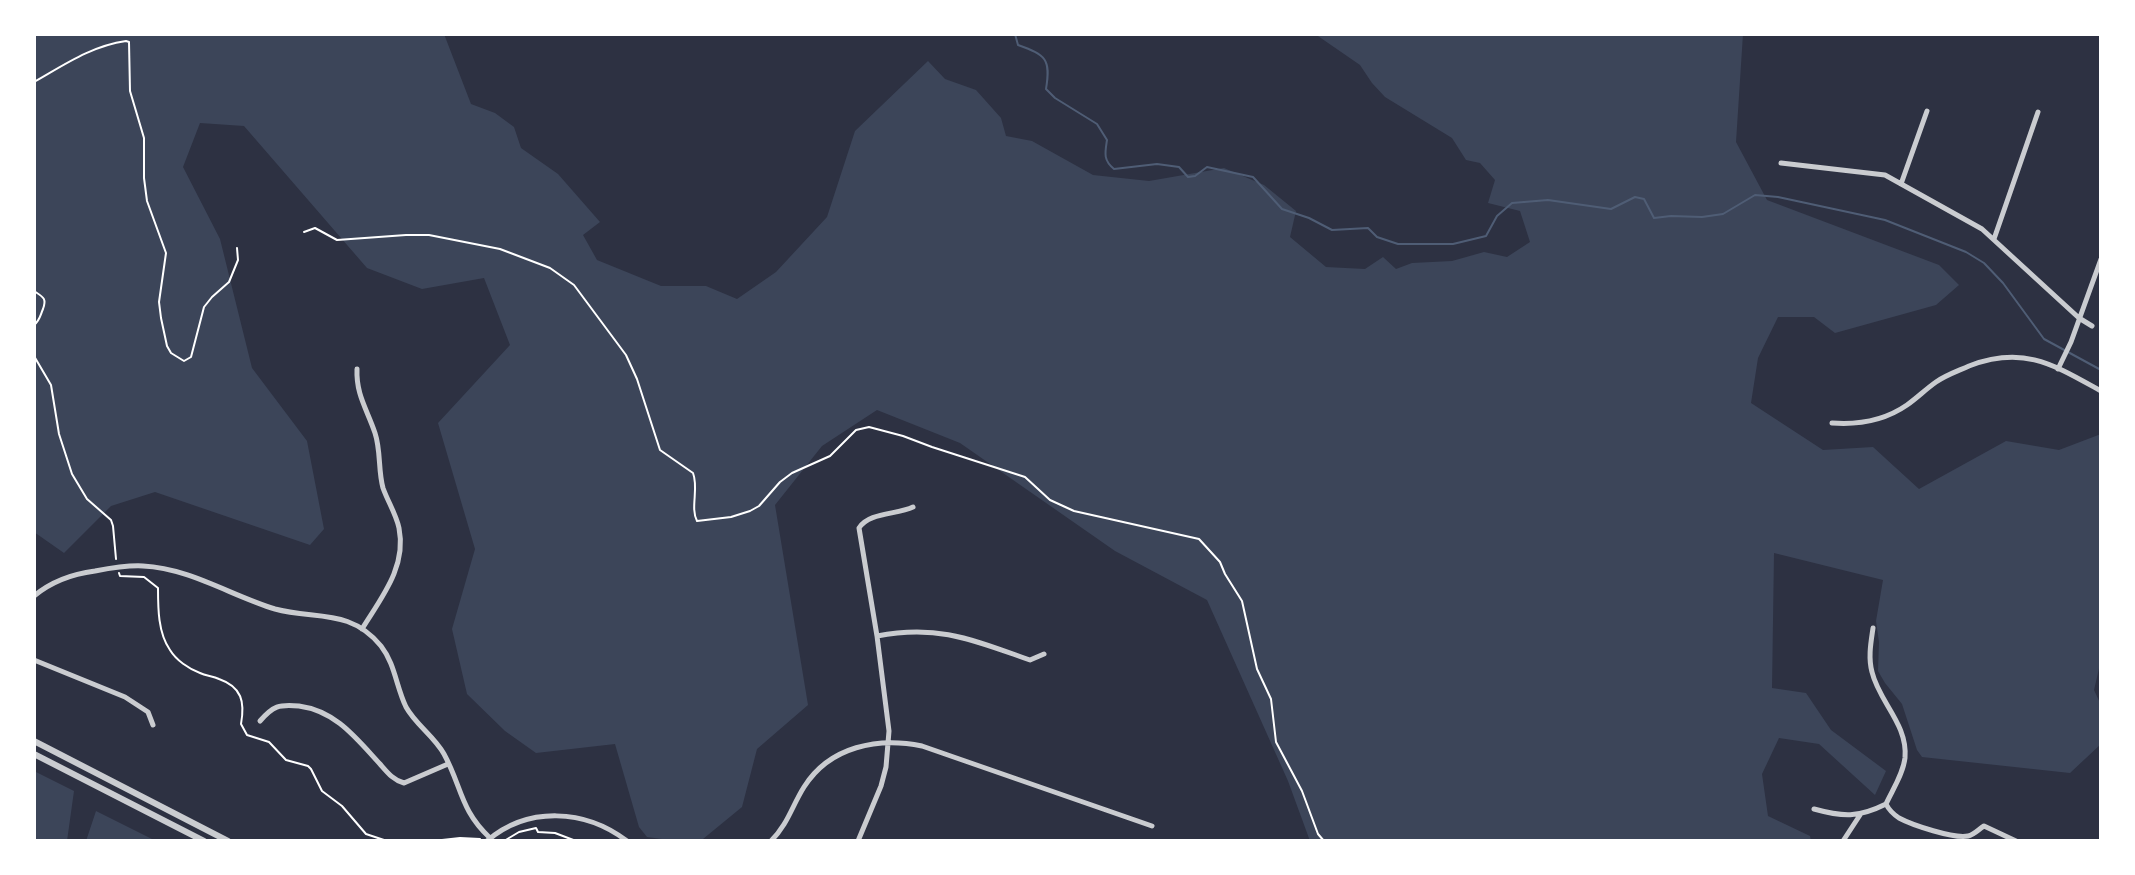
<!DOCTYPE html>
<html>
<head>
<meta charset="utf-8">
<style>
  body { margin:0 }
  #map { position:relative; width:2135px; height:875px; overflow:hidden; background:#2d3142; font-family:"Exo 2",sans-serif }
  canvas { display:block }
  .frame { position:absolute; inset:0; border:36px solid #fff; pointer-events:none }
</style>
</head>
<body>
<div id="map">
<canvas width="2135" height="875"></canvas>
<div class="frame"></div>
</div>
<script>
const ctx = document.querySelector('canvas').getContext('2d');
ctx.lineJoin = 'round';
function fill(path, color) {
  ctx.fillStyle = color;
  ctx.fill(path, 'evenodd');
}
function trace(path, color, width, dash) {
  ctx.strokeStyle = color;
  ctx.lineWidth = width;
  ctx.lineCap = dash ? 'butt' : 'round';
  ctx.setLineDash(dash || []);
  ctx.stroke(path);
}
const green = new Path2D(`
  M 34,34 L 444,34 L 471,104 L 495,113 L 514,127 L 521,148 L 558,174 L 600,222 L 583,235 L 597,260 L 661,286 L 706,286 L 737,299 L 776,272 L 827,217 L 855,131 L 928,61 L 945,79 L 976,90 L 1001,118 L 1006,136 L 1032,141 L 1093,175 L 1149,181 L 1224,168 L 1264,185 L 1296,211 L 1290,237 L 1326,267 L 1365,269 L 1383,257 L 1396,269 L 1412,263 L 1452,261 L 1484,252 L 1507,257 L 1530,242 L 1520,211 L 1488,203 L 1495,180 L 1480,163 L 1466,160 L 1452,138 L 1385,97 L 1372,83 L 1360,65 L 1315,34 L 1743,34 L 1736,142 L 1767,200 L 1939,265 L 1959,285 L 1936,305 L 1835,333 L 1814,317 L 1778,317 L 1758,358 L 1751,403 L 1823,450 L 1873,447 L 1919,489 L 2006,441 L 2059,450 L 2101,434 L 2101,660 L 2094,690 L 2101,705 L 2101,744 L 2070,773 L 1922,757 L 1917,750 L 1902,704 L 1885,683 L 1878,671 L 1879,642 L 1876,621 L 1883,580 L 1774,553 L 1772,688 L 1806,693 L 1831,730 L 1886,771 L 1875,795 L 1819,744 L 1779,738 L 1762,774 L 1768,816 L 1810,836 L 1811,841 L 1310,841 L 1288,781 L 1207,600 L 1115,551 L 960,443 L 877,410 L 822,446 L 775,505 L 808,705 L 757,749 L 742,807 L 703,839 L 676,841 L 647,837 L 639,827 L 615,744 L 536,753 L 505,731 L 467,694 L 452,629 L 475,549 L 438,423 L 510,345 L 484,278 L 422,289 L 367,268 L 244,126 L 200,123 L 183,167 L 220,239 L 252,368 L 307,441 L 324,529 L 310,545 L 155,492 L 111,506 L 64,553 L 34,532 Z
  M 34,771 L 74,791 L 67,841 L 34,841 Z
  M 96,811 L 156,841 L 86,841 Z`);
const stream = new Path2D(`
  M 1015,34 L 1018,45 C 1046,55 1051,59 1046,89 L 1055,98 L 1097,124 L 1107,140 C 1105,153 1103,160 1114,169 L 1157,164 L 1179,167 L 1188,177 L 1195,176 L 1207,167 L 1253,177 L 1282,209 L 1309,218 L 1332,230 L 1368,228 L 1377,237 L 1398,244 L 1453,244 L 1486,236 L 1497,216 L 1512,203 L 1548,200 L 1611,209 L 1635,197 L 1644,199 L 1654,218 L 1671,216 L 1702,217 L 1723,214 L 1755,195 L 1778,197 L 1885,220 L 1966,252 L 1984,263 L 2003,283 L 2044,339 L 2101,370`);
const path = new Path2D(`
  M 34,82 C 64,65 91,46 126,41 L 129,42 L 130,91 L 144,138 L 144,178 L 147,201 L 166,253 L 159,302 L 161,318 L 167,346 L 171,353 L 184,361 L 191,357 L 204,307 L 212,297 L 229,282 L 238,260 L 237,248
  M 304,232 L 315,228 L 337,240 L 406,235 L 429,235 L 500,249 L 550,268 L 574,285 L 626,355 L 637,379 L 660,450 L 693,473 C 699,488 690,508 697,521 L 731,517 L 750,511 L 759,506 L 780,482 L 792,473 L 830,456 L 856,430 L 869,427 L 903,436 L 932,447 L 1025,477 L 1050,500 L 1074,511 L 1199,539 L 1220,562 L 1225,574 L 1242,601 L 1257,669 L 1271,699 L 1276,742 L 1302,791 L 1318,834 L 1324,841
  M 34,291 C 43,297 47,298 43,309 C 40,316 40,320 34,325
  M 34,356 L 51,385 L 59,434 L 72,474 L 87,499 L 111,520 L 113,526 L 116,559
  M 119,573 L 120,576 L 144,577 L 158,588 C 158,608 158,633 170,650 C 176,660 189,669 200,673 C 206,676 213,676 219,679 C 242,687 245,702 241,724 L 247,735 L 269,742 L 286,760 L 308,766 L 311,769 L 322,791 L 342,806 L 366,834 L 387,841
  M 433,841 L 460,838 L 480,839
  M 504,841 L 519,832 L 536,828 L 538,832 L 555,833 L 576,841`);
const minor = new Path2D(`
  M 1781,163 L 1885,175 L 1982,229 L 2079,318 L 2092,326
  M 1901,184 L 1927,111
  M 1994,239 L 2038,112
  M 357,369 C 356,395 367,409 375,433 C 381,451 378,470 383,488 C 388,502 396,514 399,528 C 407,567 381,598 362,629
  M 2058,369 L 2071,342 L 2101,259
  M 1832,423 C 1859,425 1884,421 1907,405 C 1917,398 1926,389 1936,382 C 1946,375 1958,371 1969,366 C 2024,345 2054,365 2101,391
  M 34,596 C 52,581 72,574 95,571 C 111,568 127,565 143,566 C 189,568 232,596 275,609 C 315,620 350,608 381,646 C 395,664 396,686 406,707 C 416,725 434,736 444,754 C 462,787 460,810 490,838
  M 1873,628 C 1871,642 1868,657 1872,672 C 1879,702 1908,724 1905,758 C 1903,774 1893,789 1886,804
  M 877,636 C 938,624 973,640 1030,660 L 1044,654
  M 34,660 L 125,697 L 148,712 L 153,725
  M 260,721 C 273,706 279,704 299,706 C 336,711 356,738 380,764 C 387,772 393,780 404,783 L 448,764
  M 1814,809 C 1843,817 1858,818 1886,804 C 1889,810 1893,814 1899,818 C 1912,825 1954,839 1968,836 C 1974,835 1979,829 1984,826 L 2016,841
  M 487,841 C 528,806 585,809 627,841
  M 771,841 C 788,824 792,806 804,787 C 830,746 878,737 922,746 L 1152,826
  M 858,841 L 881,786 L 886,767 L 889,731 L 877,636 L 859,528 C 869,512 897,515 913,507
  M 1843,841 L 1860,815`);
const tertiary = new Path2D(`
  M 34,741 L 228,841
  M 34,754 L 204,841`);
fill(green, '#3c4559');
trace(stream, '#4f5d75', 2);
trace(path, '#fff', 2);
trace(minor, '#caccd0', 5);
trace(tertiary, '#caccd0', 6);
</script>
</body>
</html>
